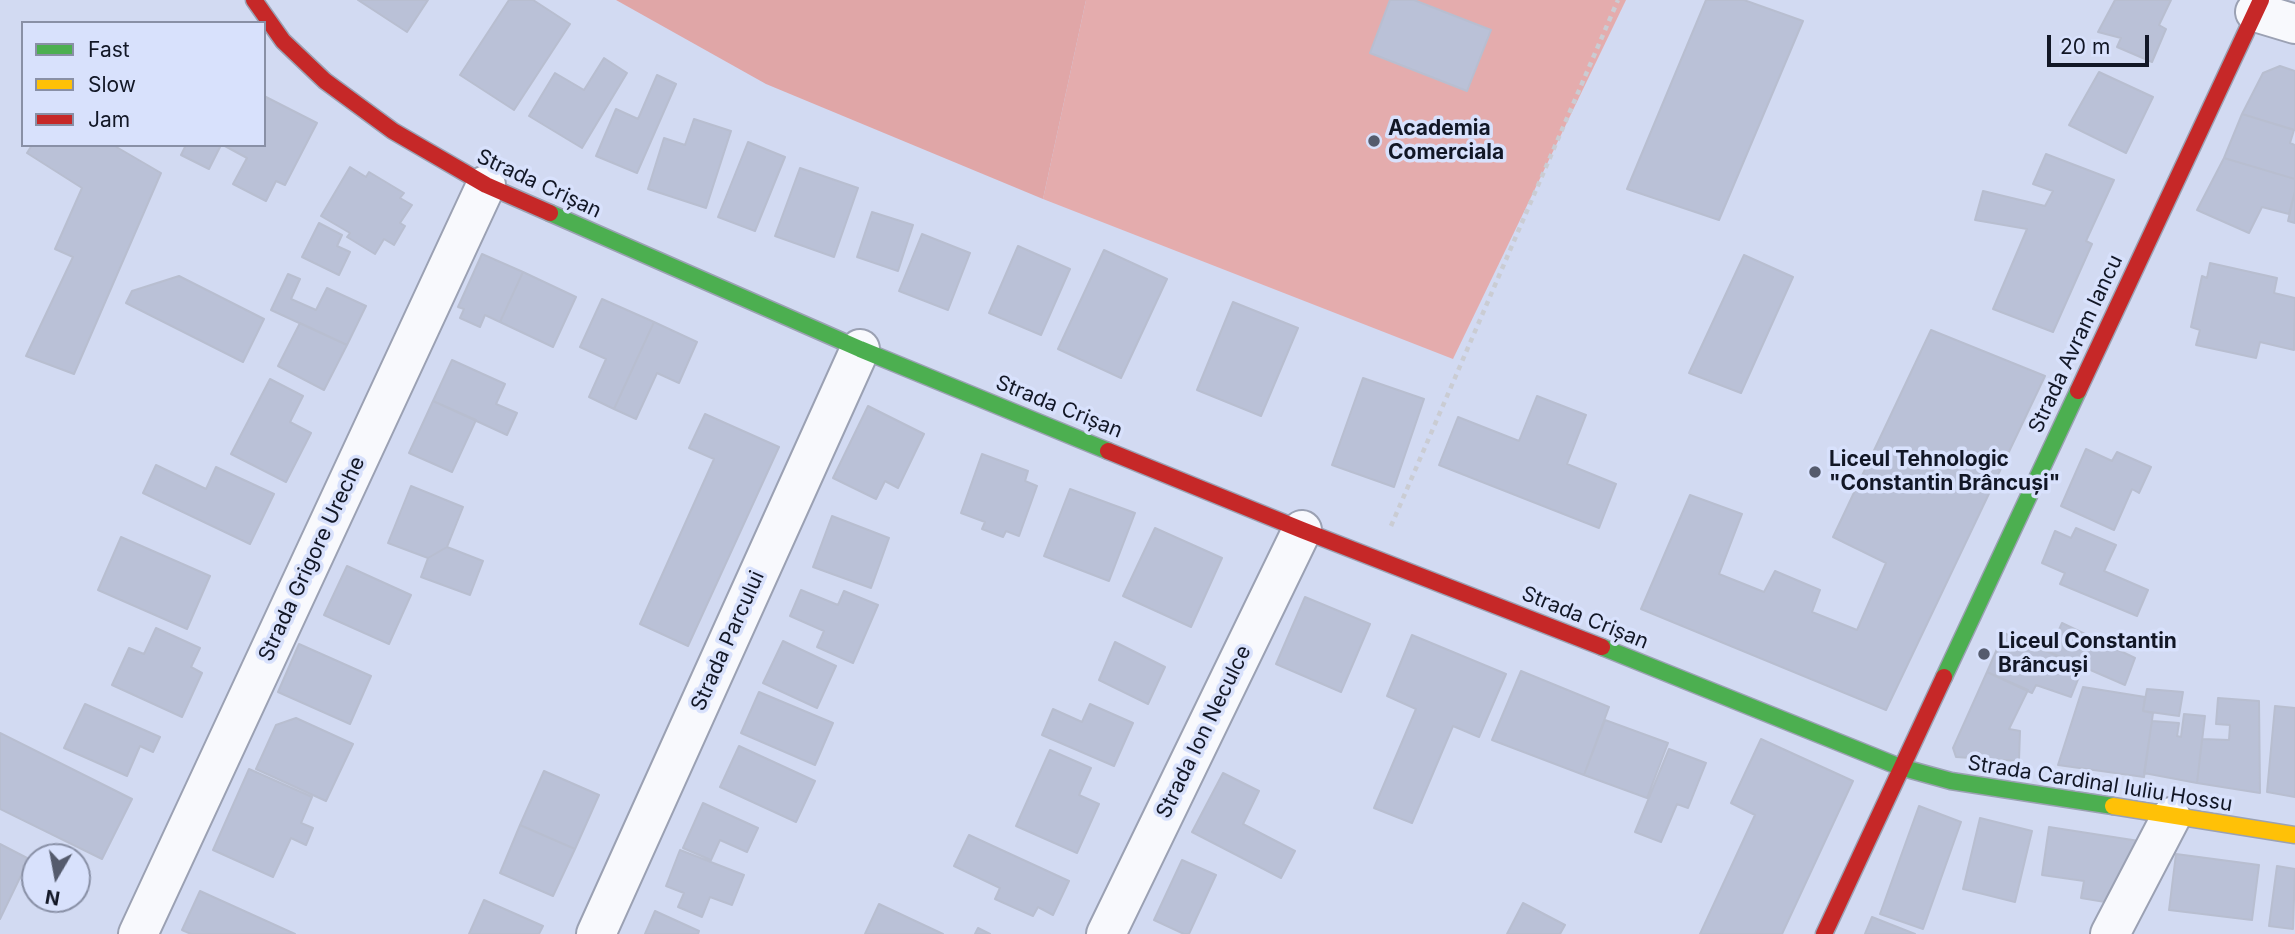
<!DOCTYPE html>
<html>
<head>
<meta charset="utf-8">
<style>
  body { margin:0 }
  #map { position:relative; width:2295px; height:934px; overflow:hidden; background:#d2daf2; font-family:Inter,sans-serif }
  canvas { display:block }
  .legend { position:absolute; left:21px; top:21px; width:245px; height:126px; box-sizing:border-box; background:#d8e1fc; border:2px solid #8990a6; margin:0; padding:9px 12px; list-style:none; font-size:21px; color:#121726 }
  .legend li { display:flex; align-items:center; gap:14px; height:35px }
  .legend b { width:35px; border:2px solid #8990a6 }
  .north { position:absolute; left:21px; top:843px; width:70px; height:70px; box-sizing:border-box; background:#d8e1fc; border:2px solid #8990a6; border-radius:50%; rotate:190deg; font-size:19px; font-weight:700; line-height:28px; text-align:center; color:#121726 }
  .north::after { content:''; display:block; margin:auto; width:24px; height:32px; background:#555b6d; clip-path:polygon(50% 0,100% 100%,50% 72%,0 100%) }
  .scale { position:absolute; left:2047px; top:35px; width:102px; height:32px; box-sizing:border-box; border:4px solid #121726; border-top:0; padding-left:9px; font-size:21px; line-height:24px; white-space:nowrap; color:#121726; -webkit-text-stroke:5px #d8e1fc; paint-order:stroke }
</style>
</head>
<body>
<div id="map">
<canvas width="2295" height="934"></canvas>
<ul class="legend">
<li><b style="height:9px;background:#4caf50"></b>Fast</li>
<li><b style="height:9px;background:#ffc107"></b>Slow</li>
<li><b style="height:9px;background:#c62828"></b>Jam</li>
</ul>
<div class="north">N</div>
<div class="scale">20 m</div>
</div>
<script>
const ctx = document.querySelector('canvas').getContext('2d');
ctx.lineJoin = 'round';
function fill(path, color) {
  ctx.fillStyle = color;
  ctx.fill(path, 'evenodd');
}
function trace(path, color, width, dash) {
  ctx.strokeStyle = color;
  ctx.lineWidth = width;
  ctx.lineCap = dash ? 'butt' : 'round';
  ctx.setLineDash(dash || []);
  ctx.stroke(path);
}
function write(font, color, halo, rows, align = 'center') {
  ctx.font = font + ' Inter,sans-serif';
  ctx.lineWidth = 7;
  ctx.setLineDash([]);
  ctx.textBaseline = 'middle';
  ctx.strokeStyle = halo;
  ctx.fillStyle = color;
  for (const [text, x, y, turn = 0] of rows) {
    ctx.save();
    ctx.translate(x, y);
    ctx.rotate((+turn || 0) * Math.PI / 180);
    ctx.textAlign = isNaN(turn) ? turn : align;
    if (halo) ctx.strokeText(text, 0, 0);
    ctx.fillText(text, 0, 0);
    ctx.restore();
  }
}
const green = new Path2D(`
  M 1086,0 L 1626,0 L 1453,359 L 1043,199 Z`);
const forest = new Path2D(`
  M 616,0 L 1086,0 L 1043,199 L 766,84 Z`);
const building = new Path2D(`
  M 358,0 L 428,0 L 407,32 Z
  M 509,0 L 533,0 L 570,24 L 514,110 L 460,75 Z
  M 1390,0 L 1414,0 L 1491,30 L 1467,91 L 1370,53 Z
  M 1706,0 L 1744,0 L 1803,21 L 1719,220 L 1627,189 Z
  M 2115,0 L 2171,0 L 2159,25 L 2166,29 L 2152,62 L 2117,47 L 2121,38 L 2098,32 Z
  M 604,58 L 627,73 L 582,148 L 529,116 L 555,73 L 584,90 Z
  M 2280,66 L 2295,71 L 2295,130 L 2242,114 L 2263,73 Z
  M 2099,72 L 2153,97 L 2126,153 L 2069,125 Z
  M 657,75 L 676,84 L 637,173 L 596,156 L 616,109 L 638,119 Z
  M 264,96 L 317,123 L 285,185 L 276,181 L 266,201 L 233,184 L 247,158 L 223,145 L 264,145 Z
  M 2242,114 L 2294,130 L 2290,143 L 2295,145 L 2295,179 L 2224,158 Z
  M 694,119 L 731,131 L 706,208 L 648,189 L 664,138 L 685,145 Z
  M 748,142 L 785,157 L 755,231 L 718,217 Z
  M 32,145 L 113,145 L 161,173 L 74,374 L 26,356 L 73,257 L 55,249 L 82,188 L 27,153 Z
  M 186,145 L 221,145 L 209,169 L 181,155 Z
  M 2046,154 L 2114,180 L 2086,241 L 2092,244 L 2053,332 L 1993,309 L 2027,229 L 1975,220 L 1983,191 L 2045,206 L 2053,191 L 2033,184 Z
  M 2224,158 L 2295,179 L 2295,191 L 2289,214 L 2262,207 L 2249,233 L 2197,210 Z
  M 350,167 L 366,177 L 369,172 L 404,193 L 400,198 L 412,205 L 400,223 L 405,226 L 394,245 L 384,239 L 375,254 L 347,237 L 350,233 L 321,216 Z
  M 800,168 L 858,188 L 834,257 L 775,236 Z
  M 2295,191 L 2295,223 L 2288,221 Z
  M 872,212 L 913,225 L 898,271 L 857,257 Z
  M 319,223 L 342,235 L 337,246 L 350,252 L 339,275 L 302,257 Z
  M 922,234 L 970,253 L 948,310 L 899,291 Z
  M 1018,246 L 1070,269 L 1041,335 L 989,313 Z
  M 1104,250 L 1167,279 L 1121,378 L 1058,349 Z
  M 482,254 L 523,272 L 500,322 L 485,315 L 480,327 L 460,318 L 464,309 L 458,307 Z
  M 1744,255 L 1793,277 L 1741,393 L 1689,373 Z
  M 2210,263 L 2277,278 L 2274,293 L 2295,298 L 2294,350 L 2260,342 L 2256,358 L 2196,345 L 2200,330 L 2191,327 L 2202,276 L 2207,278 Z
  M 523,272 L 576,297 L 553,347 L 500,322 Z
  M 288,274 L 300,279 L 291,299 L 316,310 L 327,288 L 366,306 L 347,345 L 271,310 Z
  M 179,276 L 264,319 L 243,362 L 126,303 L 132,291 Z
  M 602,299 L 654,322 L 614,409 L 589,397 L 606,359 L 580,347 Z
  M 1233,302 L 1298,328 L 1261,416 L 1197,390 Z
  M 654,322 L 697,342 L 679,383 L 657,373 L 636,419 L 614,409 Z
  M 300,323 L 347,345 L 324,390 L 278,366 Z
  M 1931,330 L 2045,376 L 1886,710 L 1641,609 L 1690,495 L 1742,514 L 1719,574 L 1764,592 L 1775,571 L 1820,590 L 1812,612 L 1857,630 L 1886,563 L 1833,537 Z
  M 452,360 L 505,384 L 496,404 L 517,413 L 507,435 L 433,401 Z
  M 1363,378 L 1424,399 L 1394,487 L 1332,465 Z
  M 270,379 L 303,396 L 290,422 L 311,433 L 286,482 L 231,454 Z
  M 1537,396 L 1586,415 L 1567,464 L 1616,484 L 1599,528 L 1439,465 L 1458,417 L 1519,441 Z
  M 433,401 L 476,420 L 452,472 L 409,453 Z
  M 868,406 L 924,434 L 898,488 L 885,481 L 876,499 L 833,478 Z
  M 705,414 L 779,447 L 688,646 L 640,624 L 714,459 L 689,448 Z
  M 2086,449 L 2112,461 L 2117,452 L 2151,467 L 2139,493 L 2132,489 L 2114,530 L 2061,506 Z
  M 982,454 L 1028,471 L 1025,481 L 1037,486 L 1019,536 L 1006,531 L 1003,537 L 982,529 L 985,522 L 961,513 Z
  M 156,465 L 206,489 L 216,467 L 274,494 L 250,544 L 143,493 Z
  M 411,486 L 463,507 L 447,547 L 428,558 L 388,543 Z
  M 1070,489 L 1135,513 L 1109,581 L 1044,556 Z
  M 832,516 L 889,538 L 871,588 L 813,567 Z
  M 1155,528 L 1222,558 L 1191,627 L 1123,596 Z
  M 2076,528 L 2116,545 L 2104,571 L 2148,590 L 2137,616 L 2060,584 L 2065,573 L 2042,563 L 2055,531 L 2071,538 Z
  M 121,537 L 210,576 L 187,629 L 98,590 Z
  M 447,547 L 483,561 L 470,595 L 421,577 L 428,558 Z
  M 347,566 L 411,595 L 389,644 L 324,615 Z
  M 801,590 L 838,605 L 844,591 L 878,605 L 853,663 L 817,647 L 824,631 L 790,616 Z
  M 1305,597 L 1370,624 L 1341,692 L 1276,664 Z
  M 2062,623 L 2135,658 L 2125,685 L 2049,652 Z
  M 156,628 L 200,648 L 191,667 L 202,673 L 182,717 L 112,685 L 129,648 L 144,654 Z
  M 2004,633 L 2083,667 L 2071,697 L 2036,685 L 2032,693 L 1987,672 Z
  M 1412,635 L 1506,674 L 1479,737 L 1453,726 L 1412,823 L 1374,808 L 1416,709 L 1387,696 Z
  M 783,641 L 836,666 L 817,708 L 763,683 Z
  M 1115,642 L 1165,667 L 1148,704 L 1099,680 Z
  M 299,644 L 371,676 L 350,724 L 278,692 Z
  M 1521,671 L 1609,707 L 1584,775 L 1492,740 Z
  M 1987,672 L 2028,690 L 2009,729 L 2020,731 L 2019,761 L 1956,757 L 1953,748 Z
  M 2083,687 L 2145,697 L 2143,711 L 2153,713 L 2144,777 L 2058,765 Z
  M 2147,689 L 2183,692 L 2179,716 L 2143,711 Z
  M 759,692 L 833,723 L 815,765 L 741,733 Z
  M 2218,698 L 2259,701 L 2260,793 L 2197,783 L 2202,739 L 2229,740 L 2230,725 L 2216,724 Z
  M 85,704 L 160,737 L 153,752 L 140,746 L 127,776 L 64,748 Z
  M 1090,704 L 1133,723 L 1114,766 L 1042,735 L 1053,709 L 1082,722 Z
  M 2275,706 L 2295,708 L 2295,797 L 2267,792 Z
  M 2184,714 L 2205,716 L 2197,783 L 2144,773 L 2152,721 L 2179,723 L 2177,736 L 2181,737 Z
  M 296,718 L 353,744 L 326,801 L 256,769 L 276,725 Z
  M 1605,720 L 1668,743 L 1647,798 L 1584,775 Z
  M 0,733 L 132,799 L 102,859 L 0,809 Z
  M 1761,739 L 1853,781 L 1782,934 L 1700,934 L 1755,815 L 1731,803 Z
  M 739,746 L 815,781 L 796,822 L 720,787 Z
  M 1669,749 L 1706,763 L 1688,808 L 1677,804 L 1661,842 L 1635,832 Z
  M 1050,750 L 1091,768 L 1079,795 L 1099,804 L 1077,853 L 1016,826 Z
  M 249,769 L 312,797 L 301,823 L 313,828 L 306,845 L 291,838 L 273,877 L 213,850 Z
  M 544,771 L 599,795 L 575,849 L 520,825 Z
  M 1223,773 L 1259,791 L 1243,824 L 1295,851 L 1281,878 L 1192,832 Z
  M 703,803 L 758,828 L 747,852 L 720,840 L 711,860 L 683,848 Z
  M 1919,806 L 1961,822 L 1923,929 L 1880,914 Z
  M 1980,818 L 2032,831 L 2015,902 L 1963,889 Z
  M 520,825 L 575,849 L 553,896 L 500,873 Z
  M 2049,827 L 2139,841 L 2105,902 L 2081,898 L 2084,881 L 2042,875 Z
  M 969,835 L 1069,881 L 1053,915 L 1038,907 L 1033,916 L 995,899 L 1000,888 L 954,866 Z
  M 0,844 L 29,859 L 0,919 Z
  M 680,850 L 744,875 L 732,905 L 710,897 L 702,917 L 678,907 L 684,893 L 666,886 Z
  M 2176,854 L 2259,865 L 2252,920 L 2169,910 Z
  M 1182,860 L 1216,875 L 1189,934 L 1184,934 L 1154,920 Z
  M 2277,866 L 2295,869 L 2293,929 L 2269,926 Z
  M 200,891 L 295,934 L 191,934 L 182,930 Z
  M 484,900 L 543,926 L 539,934 L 469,934 Z
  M 1523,903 L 1565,925 L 1560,934 L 1507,934 Z
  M 879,904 L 943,934 L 865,934 Z
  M 655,911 L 699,931 L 698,934 L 645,934 Z
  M 1872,917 L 1915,934 L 1865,934 Z
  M 978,928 L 990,934 L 975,934 Z`);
const path = new Path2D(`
  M 1391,526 L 1618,0`);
const street = new Path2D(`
  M 2255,12 L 2295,24
  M 138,934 L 486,185
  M 596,934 L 860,349
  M 1106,934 L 1302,530
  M 2110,934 L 2171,817`);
const fast = new Path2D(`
  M 550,213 L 860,349 L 1108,451
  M 1602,647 L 1900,767 L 1951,781 L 2113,806
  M 1944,677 L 2078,391`);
const slow = new Path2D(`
  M 2113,806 L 2295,835`);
const jam = new Path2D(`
  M 254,0 L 283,41 L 325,81 L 393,131 L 486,185 L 550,213
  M 2078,391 L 2261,0
  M 1108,451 L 1302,530 L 1602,647
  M 1824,934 L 1944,677`);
const markers = [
  [1374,141,7,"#555b6d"],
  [1815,472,7,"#555b6d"],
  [1984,654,7,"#555b6d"]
];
const poiNames = [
  ["Academia",1388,129],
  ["Comerciala",1388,153],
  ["Liceul Tehnologic",1829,460],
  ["\"Constantin Brâncuși\"",1829,484],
  ["Liceul Constantin",1998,642],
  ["Brâncuși",1998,666]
];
const streetNames = [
  ["Strada Crișan",539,184,25],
  ["Strada Avram Iancu",2076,344,-65],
  ["Strada Crișan",1059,407,22],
  ["Strada Grigore Ureche",312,559,-65],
  ["Strada Crișan",1585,618,22],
  ["Strada Parcului",728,641,-66],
  ["Strada Ion Neculce",1204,732,-64],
  ["Strada Cardinal Iuliu Hossu",2100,784,9]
];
fill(green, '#e4acad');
fill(forest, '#e0a6a7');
fill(building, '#bac1d7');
trace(building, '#b8bed0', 2);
trace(street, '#9ba1b3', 42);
trace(fast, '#9ba1b3', 19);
trace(slow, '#9ba1b3', 19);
trace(jam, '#9ba1b3', 19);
trace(path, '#caccd3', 4.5, [5, 5]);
trace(street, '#f8f9fd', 38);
trace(fast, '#4caf50', 16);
trace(slow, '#ffc107', 16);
trace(jam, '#c62828', 16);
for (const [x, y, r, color] of markers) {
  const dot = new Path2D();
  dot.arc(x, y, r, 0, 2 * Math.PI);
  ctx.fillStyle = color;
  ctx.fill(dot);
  trace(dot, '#d8e1fc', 2.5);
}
write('bold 21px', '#121726', '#d8e1fc', poiNames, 'left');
write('21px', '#121726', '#d8e1fc', streetNames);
</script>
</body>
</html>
